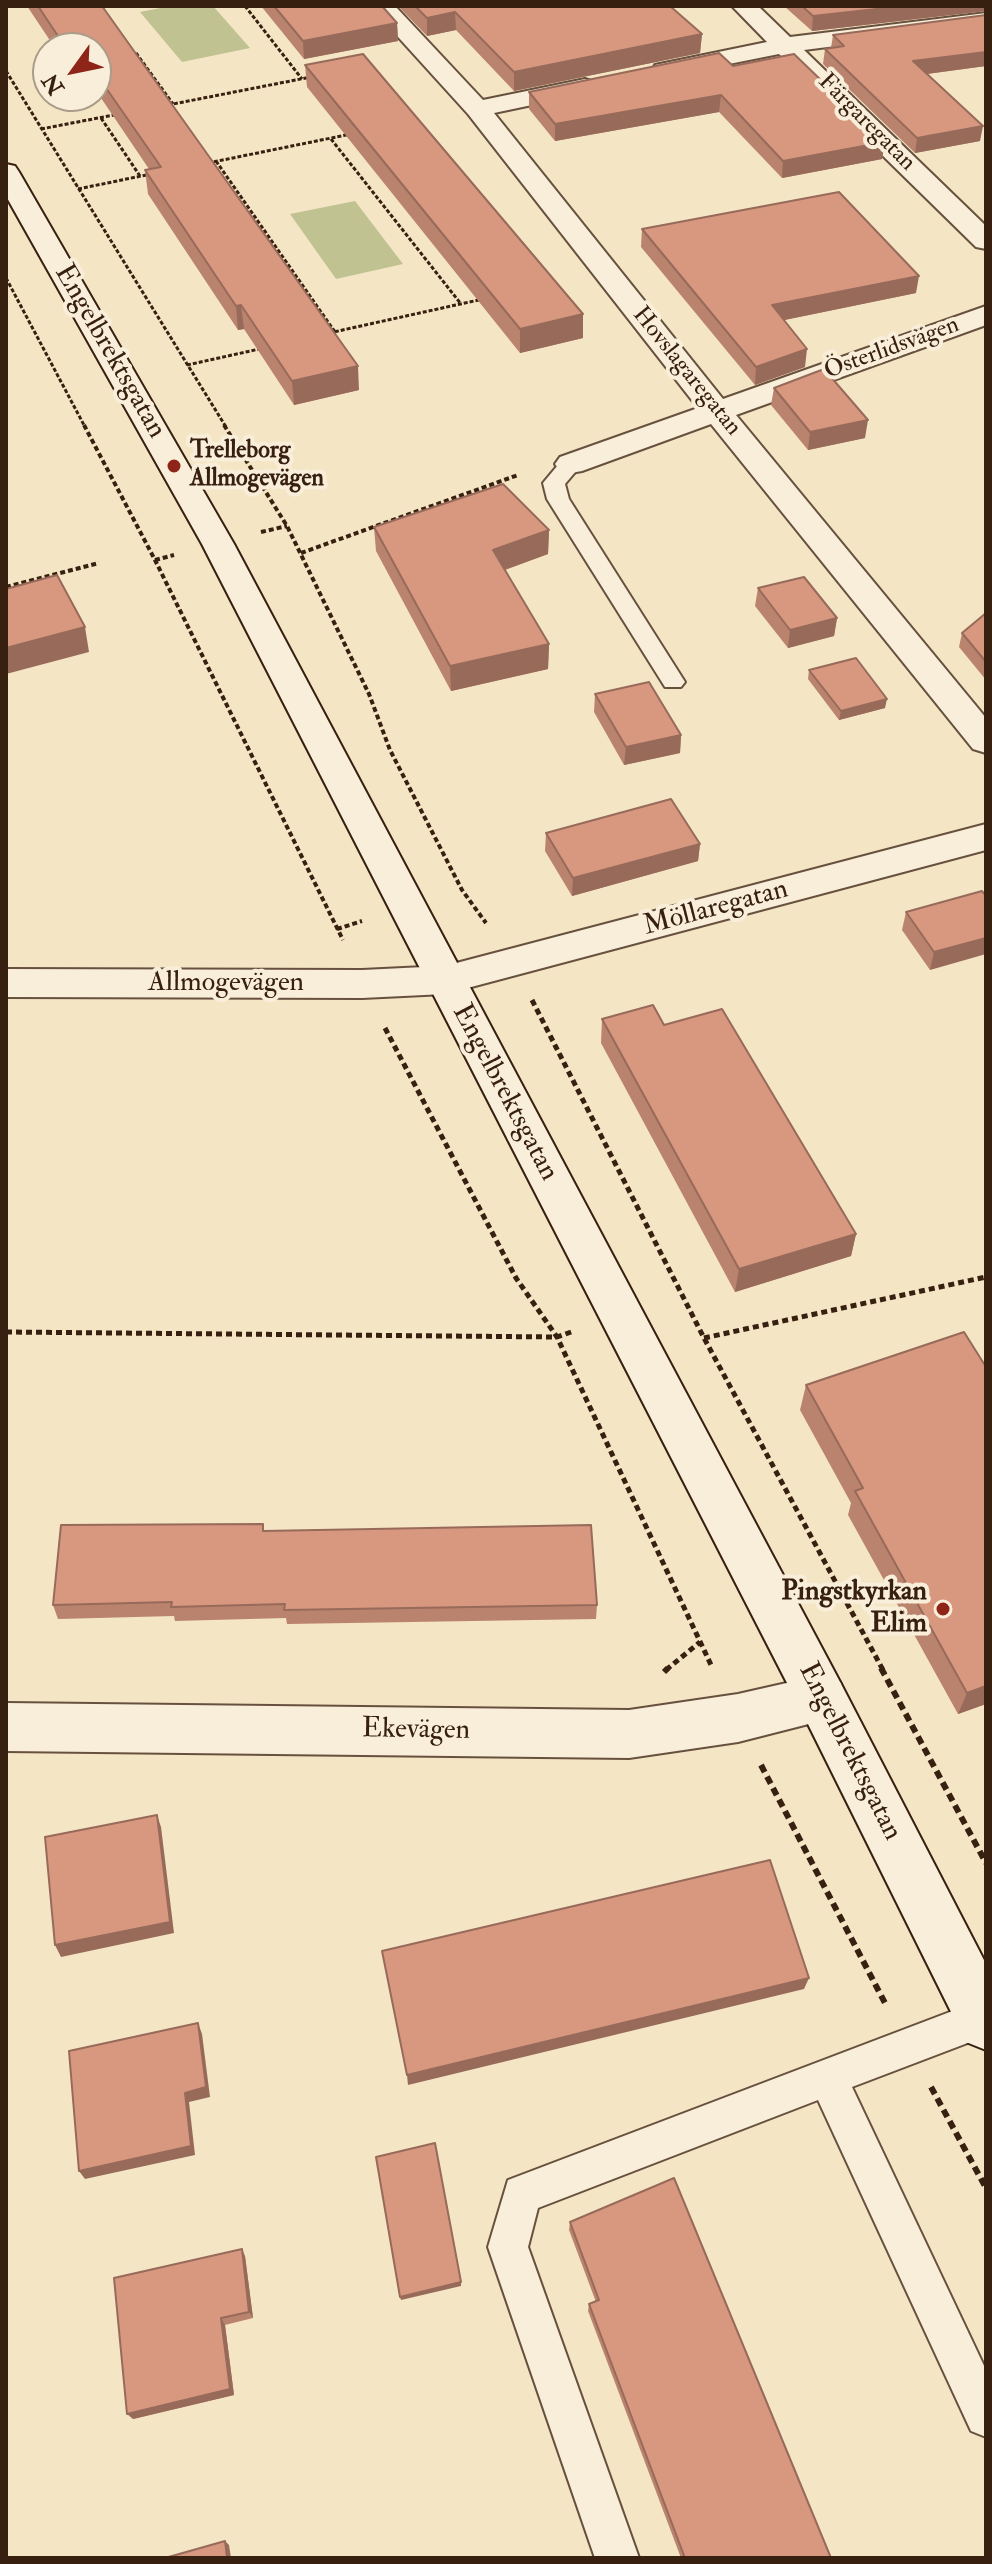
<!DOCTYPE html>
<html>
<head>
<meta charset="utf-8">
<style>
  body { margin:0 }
  #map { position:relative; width:992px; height:2564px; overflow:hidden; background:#f4e5c5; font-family:"IM FELL Double Pica",serif }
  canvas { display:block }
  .frame { position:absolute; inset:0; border:8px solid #382011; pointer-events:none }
  .north { position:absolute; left:32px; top:32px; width:80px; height:80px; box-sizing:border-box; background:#f8eed9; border:2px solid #ab9c89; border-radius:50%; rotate:237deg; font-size:22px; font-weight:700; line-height:32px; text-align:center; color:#382011 }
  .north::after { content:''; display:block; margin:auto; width:28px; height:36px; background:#8f2418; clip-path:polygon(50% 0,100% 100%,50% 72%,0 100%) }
</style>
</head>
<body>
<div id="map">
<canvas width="992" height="2564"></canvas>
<div class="frame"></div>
<div class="north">N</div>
</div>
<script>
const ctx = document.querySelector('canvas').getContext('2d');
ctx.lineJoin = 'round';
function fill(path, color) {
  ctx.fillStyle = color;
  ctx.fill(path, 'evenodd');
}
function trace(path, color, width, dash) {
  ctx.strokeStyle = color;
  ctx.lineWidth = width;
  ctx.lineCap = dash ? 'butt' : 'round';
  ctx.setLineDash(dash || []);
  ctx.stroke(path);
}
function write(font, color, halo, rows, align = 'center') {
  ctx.font = font + ' "IM FELL Double Pica",serif';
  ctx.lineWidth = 8;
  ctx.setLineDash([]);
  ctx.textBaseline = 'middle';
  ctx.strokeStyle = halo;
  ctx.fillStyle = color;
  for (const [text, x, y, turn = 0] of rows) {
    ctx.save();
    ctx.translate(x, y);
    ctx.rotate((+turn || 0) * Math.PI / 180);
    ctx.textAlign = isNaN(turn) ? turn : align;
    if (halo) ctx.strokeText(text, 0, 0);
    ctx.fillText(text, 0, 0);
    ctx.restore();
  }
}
const green = new Path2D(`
  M 171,6 L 213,6 L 250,48 L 182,62 L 140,12 Z
  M 355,201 L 403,264 L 336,279 L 290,214 Z`);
const pathFar3 = new Path2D(`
  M 245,6 L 302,79
  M 136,53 L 173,104
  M 6,71 L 226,427
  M 168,105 L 311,77
  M 101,118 L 140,176
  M 41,129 L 119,114
  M 331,139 L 461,304
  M 216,161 L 335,332
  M 208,163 L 351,134
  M 78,189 L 151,174
  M 6,278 L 85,427
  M 329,333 L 483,299
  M 187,365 L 264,348`);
const pathFar2 = new Path2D(`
  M 84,425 L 155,560 L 343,940
  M 224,425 L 287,526 L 369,694 L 390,750 L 462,890 L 486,923
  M 217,456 L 239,451
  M 261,532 L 287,526
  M 301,553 L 518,475
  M 155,560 L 174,555
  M 6,587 L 99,563
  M 337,929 L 362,921`);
const pathFar1 = new Path2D(`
  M 532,1000 L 704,1338 L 883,1670
  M 385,1028 L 516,1278 L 557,1337 L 712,1667
  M 6,1332 L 557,1337 L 574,1331
  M 704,1338 L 986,1277
  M 666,1670 L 700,1642`);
const path = new Path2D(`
  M 881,1668 L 986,1863
  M 664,1672 L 668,1668
  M 761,1765 L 886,2005
  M 931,2087 L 986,2188`);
const service = new Path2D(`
  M 571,458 L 582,464 L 565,484 L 569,499 L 685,682 L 681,687 L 665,687 L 547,499 L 543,483 L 563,459 Z
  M 984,1999 L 986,2036 L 852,2087 L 986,2370 L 986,2437 L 971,2431 L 818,2100 L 538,2208 L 528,2247 L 639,2558 L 595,2558 L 488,2247 L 508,2180 Z`);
const minor = new Path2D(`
  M 370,6 L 395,6 L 483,100 L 585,79 L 594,82 L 598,87 L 594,92 L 494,113 L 723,399 L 986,306 L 986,325 L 736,415 L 986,718 L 986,753 L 973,749 L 711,424 L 582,471 L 571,473 L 560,471 L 555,464 L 560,457 L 698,408 L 468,114 Z
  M 732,6 L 758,6 L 790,37 L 986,13 L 986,27 L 804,50 L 986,226 L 986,249 L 976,247 L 779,54 L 664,77 L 655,75 L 652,70 L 655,65 L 767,42 Z
  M 986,824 L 986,850 L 445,994 L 362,998 L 6,997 L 6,969 L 362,970 L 445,966 Z
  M 822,1675 L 840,1682 L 847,1699 L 840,1716 L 738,1742 L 629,1758 L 6,1751 L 6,1703 L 629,1710 L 738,1694 Z`);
const secondary = new Path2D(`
  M 6,164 L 15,166 L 19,172 L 234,544 L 840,1682 L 986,1964 L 986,2050 L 966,2042 L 804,1716 L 202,544 L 6,196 Z`);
const wall = new Path2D(`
  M 27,6 L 102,6 L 359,390 L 294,405 L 244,329 L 238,330 L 148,194 L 145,170 L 149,169 L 101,98 L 89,100 L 86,96 L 96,96 L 96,48 L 55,48 Z
  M 261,6 L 382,6 L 397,23 L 398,41 L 304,59 Z
  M 398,6 L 670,6 L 702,34 L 700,53 L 514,91 L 456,30 L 427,36 Z
  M 784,6 L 986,6 L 986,11 L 812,31 Z
  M 986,15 L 986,66 L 927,74 L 980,141 L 915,153 L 823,64 L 825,49 L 831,48 L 833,35 Z
  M 305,65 L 583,338 L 520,353 L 307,87 Z
  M 733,66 L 885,142 L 882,159 L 782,178 L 719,112 L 555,141 L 529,109 L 529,92 Z
  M 642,229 L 916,293 L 784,320 L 805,367 L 755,385 L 641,247 Z
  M 774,388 L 865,438 L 808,450 L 771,405 Z
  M 374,527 L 549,530 L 548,554 L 505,570 L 549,644 L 548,669 L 451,691 L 376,551 Z
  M 758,588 L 837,618 L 834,636 L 788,648 L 755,606 Z
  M 986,613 L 986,680 L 959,647 L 962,633 Z
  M 809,670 L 885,708 L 839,720 L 808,679 Z
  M 595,694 L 681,735 L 680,753 L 624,765 L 594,712 Z
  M 546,833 L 700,844 L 698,861 L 572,896 L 545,851 Z
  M 982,891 L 930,970 L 902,930 L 906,912 Z
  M 602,1019 L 664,1025 L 856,1234 L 851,1256 L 735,1292 L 601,1043 Z
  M 806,1385 L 986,1704 L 958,1714 L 848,1515 L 851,1503 L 800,1410 Z
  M 264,1531 L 597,1605 L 596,1619 L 287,1624 L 286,1618 L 175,1621 L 174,1616 L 58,1619 L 53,1605 Z
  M 570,2222 L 831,2558 L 681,2558 L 588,2311 L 589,2304 L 596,2302 L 569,2230 Z
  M 245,2256 L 253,2318 L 225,2325 L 234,2395 L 133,2419 Z`);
const shadedWall = new Path2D(`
  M 904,6 L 986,6 L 986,11 L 812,31 L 813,16 Z
  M 455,12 L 456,30 L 427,36 L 427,18 Z
  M 397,23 L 398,41 L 304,59 L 303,41 Z
  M 702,34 L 700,53 L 514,91 L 514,72 Z
  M 986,52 L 986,66 L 911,76 L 913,61 Z
  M 97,75 L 101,98 L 89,100 L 89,96 L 96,96 L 96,76 Z
  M 721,95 L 719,112 L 555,141 L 555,124 Z
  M 983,126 L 980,141 L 915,153 L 917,138 Z
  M 885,142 L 882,159 L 782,178 L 783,161 Z
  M 919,276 L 916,293 L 770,323 L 772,305 Z
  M 241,305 L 244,329 L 238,330 L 236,306 Z
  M 583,314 L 583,338 L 520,353 L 520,329 Z
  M 807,349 L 805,367 L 755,385 L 756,367 Z
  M 358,366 L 359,390 L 294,405 L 292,381 Z
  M 868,420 L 865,438 L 808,450 L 810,432 Z
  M 549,530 L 548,554 L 493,574 L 493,550 Z
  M 837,618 L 834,636 L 788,648 L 790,630 Z
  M 85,627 L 89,652 L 6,674 L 6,648 Z
  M 549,644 L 548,669 L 451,691 L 450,666 Z
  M 887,699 L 885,708 L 839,720 L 841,711 Z
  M 681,735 L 680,753 L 624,765 L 626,747 Z
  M 700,844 L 698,861 L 572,896 L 573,878 Z
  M 986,938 L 986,954 L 930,970 L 934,952 Z
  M 856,1234 L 851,1256 L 735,1292 L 739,1269 Z
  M 986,1686 L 986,1704 L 958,1714 L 967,1693 Z
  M 157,1815 L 161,1827 L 174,1933 L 61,1957 L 55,1945 Z
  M 809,1978 L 804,1989 L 408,2085 L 407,2075 Z
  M 198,2023 L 202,2034 L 210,2097 L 189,2102 L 195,2155 L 85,2179 L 79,2171 L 185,2093 Z
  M 242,2249 L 245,2256 L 253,2318 L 249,2312 Z
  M 461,2282 L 461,2286 L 401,2300 L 400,2297 Z
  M 221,2318 L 225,2325 L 234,2395 L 133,2419 L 127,2414 Z
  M 225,2541 L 229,2545 L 231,2558 L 227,2558 Z`);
const building = new Path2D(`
  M 38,6 L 102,6 L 358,366 L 292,381 L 241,305 L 236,306 L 145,170 L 161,167 L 97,75 L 96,76 L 96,48 L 66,48 Z
  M 274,6 L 382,6 L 397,23 L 303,41 Z
  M 415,6 L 670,6 L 702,34 L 514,72 L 455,12 L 427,18 Z
  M 802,6 L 904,6 L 813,16 Z
  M 986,15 L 986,52 L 913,61 L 983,126 L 917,138 L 825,49 L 844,46 L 833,35 Z
  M 719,53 L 733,66 L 794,54 L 885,142 L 783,161 L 721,95 L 555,124 L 529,92 Z
  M 363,54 L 583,314 L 520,329 L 305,65 Z
  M 839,192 L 919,276 L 772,305 L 807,349 L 756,367 L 642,229 Z
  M 824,369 L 868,420 L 810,432 L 774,388 Z
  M 503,484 L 549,530 L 493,550 L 549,644 L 450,666 L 374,527 Z
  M 57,575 L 85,627 L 6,648 L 6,589 Z
  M 804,577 L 837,618 L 790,630 L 758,588 Z
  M 986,613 L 986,662 L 962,633 Z
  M 856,658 L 887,699 L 841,711 L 809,670 Z
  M 649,682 L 681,735 L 626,747 L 595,694 Z
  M 671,799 L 700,844 L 573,878 L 546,833 Z
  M 982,891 L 986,896 L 986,938 L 934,952 L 906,912 Z
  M 653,1005 L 664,1025 L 722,1009 L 856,1234 L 739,1269 L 602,1019 Z
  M 964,1332 L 986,1367 L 986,1686 L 967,1693 L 855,1491 L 863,1488 L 806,1385 Z
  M 263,1524 L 263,1531 L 591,1525 L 597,1605 L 284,1610 L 285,1604 L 171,1607 L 172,1602 L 53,1605 L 61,1525 Z
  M 157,1815 L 170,1922 L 55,1945 L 45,1837 Z
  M 770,1860 L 809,1978 L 407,2075 L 382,1951 Z
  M 198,2023 L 206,2087 L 185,2093 L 191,2146 L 79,2171 L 69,2051 Z
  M 435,2143 L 461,2282 L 400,2297 L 376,2157 Z
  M 674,2178 L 831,2558 L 685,2558 L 589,2304 L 599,2300 L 570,2222 Z
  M 242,2249 L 249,2312 L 221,2318 L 230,2389 L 127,2414 L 114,2278 Z
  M 225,2541 L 227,2558 L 165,2558 Z`);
const markers = [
  [174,466,8,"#8f2418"],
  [943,1609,8,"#8f2418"]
];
const farStreetnames = [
  ["Färgaregatan",866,123,45],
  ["Österlidsvägen",892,349,-20],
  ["Hovslagaregatan",686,372,51]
];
const farPoinames = [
  ["Trelleborg",190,452],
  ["Allmogevägen",190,480]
];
const streetNames = [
  ["Engelbrektsgatan",109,352,60],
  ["Möllaregatan",716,909,-15],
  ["Allmogevägen",226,984],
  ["Engelbrektsgatan",504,1093,62],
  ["Ekevägen",416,1731,1],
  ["Engelbrektsgatan",849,1752,63]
];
const poiNames = [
  ["Pingstkyrkan",927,1593],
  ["Elim",927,1625]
];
fill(green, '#c0c391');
trace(service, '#67513e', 4);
trace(minor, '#67513e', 4);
trace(secondary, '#382011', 4);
trace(pathFar3, '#382011', 3, [4, 2]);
trace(pathFar2, '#382011', 4, [5, 3]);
trace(pathFar1, '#382011', 5, [6, 4]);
trace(path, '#382011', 6, [8, 5]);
fill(service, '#f8eed9');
fill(minor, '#f8eed9');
fill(secondary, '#f8eed9');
fill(wall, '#ba836e');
fill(shadedWall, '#976a5a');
fill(building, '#d89880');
trace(building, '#976a5a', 2);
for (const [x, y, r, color] of markers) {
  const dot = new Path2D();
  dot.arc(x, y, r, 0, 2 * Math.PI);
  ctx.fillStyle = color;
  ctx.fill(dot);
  trace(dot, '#f8eed9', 3);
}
write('24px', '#382011', '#f8eed9', farStreetnames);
write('bold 24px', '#382011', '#f8eed9', farPoinames, 'left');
write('28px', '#382011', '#f8eed9', streetNames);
write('bold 28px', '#382011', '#f8eed9', poiNames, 'right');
</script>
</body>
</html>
